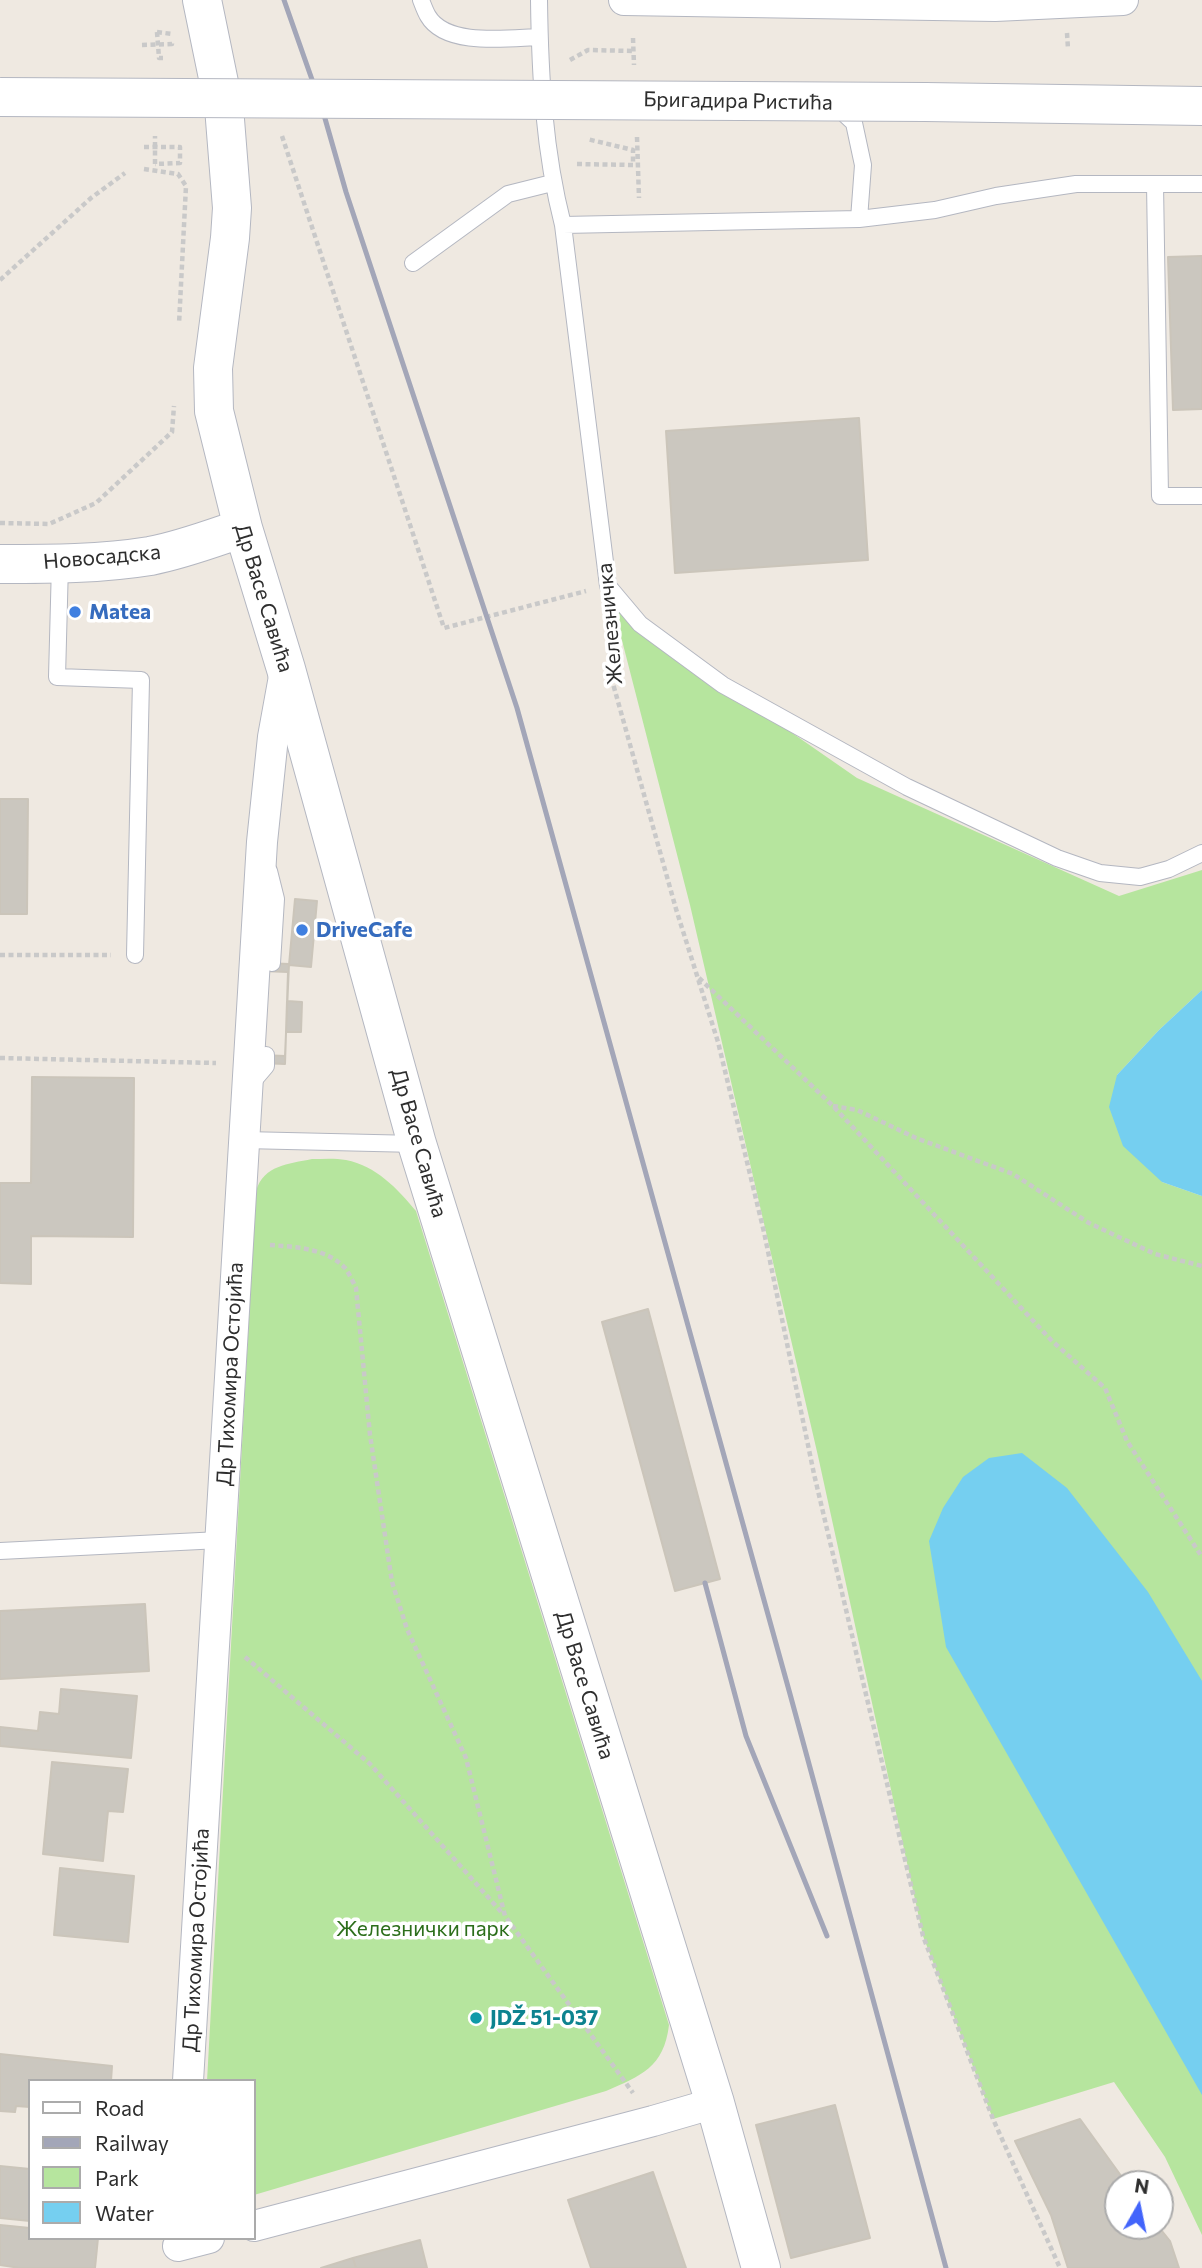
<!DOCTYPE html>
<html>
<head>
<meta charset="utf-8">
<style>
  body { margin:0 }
  #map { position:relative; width:1202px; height:2268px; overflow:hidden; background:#efe9e1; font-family:Commissioner,sans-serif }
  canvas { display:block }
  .legend { position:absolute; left:28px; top:2079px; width:228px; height:161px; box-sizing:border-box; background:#fff; border:2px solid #ababab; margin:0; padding:9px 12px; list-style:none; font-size:21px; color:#2e2e2e }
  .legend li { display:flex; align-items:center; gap:14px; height:35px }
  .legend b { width:35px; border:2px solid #ababab }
  .north { position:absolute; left:1104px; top:2170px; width:70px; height:70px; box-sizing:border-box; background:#fff; border:2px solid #ababab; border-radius:50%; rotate:9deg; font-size:19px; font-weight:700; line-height:28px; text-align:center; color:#2e2e2e }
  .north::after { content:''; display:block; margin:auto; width:24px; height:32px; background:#4264fb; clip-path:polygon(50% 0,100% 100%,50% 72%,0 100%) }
</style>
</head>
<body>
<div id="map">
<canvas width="1202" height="2268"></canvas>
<ul class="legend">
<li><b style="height:9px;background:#fff"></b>Road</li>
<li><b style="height:9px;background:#a3a6b8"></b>Railway</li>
<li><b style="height:19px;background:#b6e59e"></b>Park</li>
<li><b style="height:19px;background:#75cff0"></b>Water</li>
</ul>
<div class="north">N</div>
</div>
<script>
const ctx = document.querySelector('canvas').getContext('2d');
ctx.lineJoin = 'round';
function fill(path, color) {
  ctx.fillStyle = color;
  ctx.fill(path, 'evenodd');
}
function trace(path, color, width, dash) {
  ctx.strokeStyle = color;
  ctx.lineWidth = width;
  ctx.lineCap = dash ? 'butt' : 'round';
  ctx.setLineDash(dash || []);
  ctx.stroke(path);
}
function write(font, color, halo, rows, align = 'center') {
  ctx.font = font + ' Commissioner,sans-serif';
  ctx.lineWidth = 7;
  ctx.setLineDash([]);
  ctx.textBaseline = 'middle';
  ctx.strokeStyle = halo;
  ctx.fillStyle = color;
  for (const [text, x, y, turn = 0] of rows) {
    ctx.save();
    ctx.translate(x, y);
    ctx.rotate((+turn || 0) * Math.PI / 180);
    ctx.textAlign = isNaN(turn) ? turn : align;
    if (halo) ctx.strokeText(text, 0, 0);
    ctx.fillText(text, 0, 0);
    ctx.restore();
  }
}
const green = new Path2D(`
  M 608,586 L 641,624 L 723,685 L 857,778 L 1119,896 L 1202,870 L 1202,990 L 1159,1030 L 1117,1075 L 1162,1182 L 1202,1196 L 1202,2235 L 1165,2157 L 1114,2082 L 993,2119 L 923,1936 L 818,1456 L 690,905 Z
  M 312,1159 C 323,1159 335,1158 346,1160 C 376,1166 397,1188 416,1211 L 669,2025 C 664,2067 641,2076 606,2091 L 254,2195 L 254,2081 L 207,2081 L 256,1191 C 264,1165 288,1164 312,1159 Z`);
const water = new Path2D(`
  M 1202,990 L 1202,1196 L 1162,1182 L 1123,1146 L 1109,1107 L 1117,1075 L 1159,1030 Z
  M 1022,1453 L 1067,1488 L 1148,1592 L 1202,1681 L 1202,2095 L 946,1647 L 929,1541 L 943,1508 L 963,1477 L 989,1458 Z`);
const building = new Path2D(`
  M 1202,256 L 1202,409 L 1173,410 L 1168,257 Z
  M 859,418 L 868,560 L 675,573 L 666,431 Z
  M 0,799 L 28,799 L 27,914 L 0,914 Z
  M 295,899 L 317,901 L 311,967 L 289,965 Z
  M 264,963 L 289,964 L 285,1056 L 260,1055 Z
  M 262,971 L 288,972 L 285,1064 L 260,1063 Z
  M 287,1001 L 302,1002 L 301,1032 L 286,1032 Z
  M 32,1077 L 134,1078 L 133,1237 L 31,1236 L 31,1284 L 0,1283 L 0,1183 L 31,1183 Z
  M 648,1309 L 720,1579 L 675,1591 L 602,1322 Z
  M 145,1604 L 149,1671 L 0,1679 L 0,1611 Z
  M 61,1689 L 137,1696 L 131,1758 L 0,1746 L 0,1727 L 38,1731 L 40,1712 L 59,1714 Z
  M 52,1762 L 128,1769 L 123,1812 L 108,1811 L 103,1861 L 43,1854 Z
  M 60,1868 L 134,1876 L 128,1942 L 54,1935 Z
  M 0,2054 L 112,2066 L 111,2081 L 30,2081 L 30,2107 L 16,2106 L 15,2112 L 0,2111 Z
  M 835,2105 L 870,2238 L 791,2258 L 756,2125 Z
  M 1080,2119 L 1127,2184 L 1118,2184 L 1118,2226 L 1158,2226 L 1170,2241 L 1179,2268 L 1068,2268 L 1051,2215 L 1015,2141 Z
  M 0,2166 L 30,2169 L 30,2221 L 0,2218 Z
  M 653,2172 L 686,2268 L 591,2268 L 568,2200 Z
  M 0,2225 L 30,2228 L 30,2238 L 98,2238 L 95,2268 L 20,2268 L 0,2265 Z
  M 420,2240 L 427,2268 L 356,2268 L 353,2258 Z
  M 353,2258 L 356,2268 L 321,2268 Z`);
const path = new Path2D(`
  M 157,32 L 172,34
  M 1067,33 L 1068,49
  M 633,38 L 634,65
  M 142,45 L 172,44 L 172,42
  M 570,60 L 588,50 L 634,51
  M 282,136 L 444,628 L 586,591
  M 637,137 L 639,198
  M 144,147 L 180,147 L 180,163 L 155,164
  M 577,164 L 633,165 L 633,150 L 587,139
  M 144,169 L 178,174 L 186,186 L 179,324
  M 0,280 L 91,198 L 125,173
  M 0,523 L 49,524 L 96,503 L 172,432 L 174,406
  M 608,627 L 610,673 L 676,909 L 718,1042 L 764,1232 L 814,1474 L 923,1936 L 993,2119 L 1060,2268
  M 0,955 L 111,955
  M 699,978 L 833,1106 L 1052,1341 L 1105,1388 L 1127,1441 L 1202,1557
  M 0,1058 L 216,1063
  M 833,1106 L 857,1110 L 916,1138 L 1013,1174 L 1089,1223 L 1155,1254 L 1202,1266
  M 270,1245 C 296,1247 326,1248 345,1268 C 349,1273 353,1282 356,1288 L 370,1435 L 392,1582 L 407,1629 L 466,1758 L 505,1916 L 633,2093
  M 245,1657 L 370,1764 L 503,1914`);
const lane = new Path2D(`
  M 421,0 C 423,5 425,11 428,16 C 446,47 508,38 539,37
  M 539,0 C 540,76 544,151 563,225 L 608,586 L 640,624 L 723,685 L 907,787 L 1057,858 L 1100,873 L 1140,877 L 1169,869 L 1202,853
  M 837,107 L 854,123 L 863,165 L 859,219
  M 1155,184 L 1160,496 L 1202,496
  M 563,225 L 859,219 L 935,210 L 996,196 L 1076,184 L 1202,184
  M 413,263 L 508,194 L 552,183
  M 60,564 L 57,677 L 141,680 L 135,955
  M 269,871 L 276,899 L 272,963
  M 249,1086 L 266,1066 L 266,1055
  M 244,1140 L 417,1144
  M 0,1551 L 220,1540`);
const street = new Path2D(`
  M 624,0 L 995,6 L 1123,0
  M 188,2081 L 262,842 L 273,737 L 285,671
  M 254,2226 L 653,2121 L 715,2103
  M 178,2246 L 209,2238`);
const secondary = new Path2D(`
  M 202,0 L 224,107 L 232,208 L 230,238 L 213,368 L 214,411 L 243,528 L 286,669 L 417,1144 L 715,2103 L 761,2268
  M 925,102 L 1202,106
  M 0,564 C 50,564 101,564 150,556 C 182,550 213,538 243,528`);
const rail = new Path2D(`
  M 284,0 L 322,108 L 346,192 L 517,708 L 790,1694 L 946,2268
  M 705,1583 L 746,1736 L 827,1936`);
const pathBridge = new Path2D(`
  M 157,32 L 159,58 L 163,58
  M 155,164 L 155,136`);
const secondaryBridge = new Path2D(`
  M 0,97 L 925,102`);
const markers = [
  [75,612,7,"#3f7fe0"],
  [302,930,7,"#3f7fe0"],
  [476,2018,7,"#0f9aa8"]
];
const streetNames = [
  ["Бригадира Ристића",738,101,1],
  ["Новосадска",102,557,-5],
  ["Др Васе Савића",264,598,73],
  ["Железничка",610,624,-95],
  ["Др Васе Савића",419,1143,74],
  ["Др Тихомира Остојића",230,1374,-87],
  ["Др Васе Савића",585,1685,73],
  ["Др Тихомира Остојића",196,1940,-87]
];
const shopNames = [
  ["Matea",89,612],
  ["DriveCafe",316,930]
];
const parkNames = [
  ["Железнички парк",423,1929]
];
const cultureNames = [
  ["JDŽ 51-037",490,2018]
];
fill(green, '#b6e59e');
fill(water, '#75cff0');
fill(building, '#cbc7bf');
trace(building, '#cbc5ba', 2);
trace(lane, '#b4b7c1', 18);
trace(street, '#b4b7c1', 32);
trace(secondary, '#b4b7c1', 40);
trace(path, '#c9c9c9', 4.5, [5, 3.5]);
trace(lane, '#fff', 16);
trace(street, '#fff', 30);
trace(secondary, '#fff', 38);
trace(rail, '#a3a6b8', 5);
trace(secondaryBridge, '#b4b7c1', 40, []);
trace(pathBridge, '#c9c9c9', 4.5, [5, 3.5]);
trace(secondaryBridge, '#fff', 38);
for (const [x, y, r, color] of markers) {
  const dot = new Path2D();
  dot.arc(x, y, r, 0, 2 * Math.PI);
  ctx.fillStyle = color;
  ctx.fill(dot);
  trace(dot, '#fff', 2.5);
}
write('21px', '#2e2e2e', '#fff', streetNames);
write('bold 21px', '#366cbe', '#fff', shopNames, 'left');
write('21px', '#2c6e1b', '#fff', parkNames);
write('bold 21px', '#0d838f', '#fff', cultureNames, 'left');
</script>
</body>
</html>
